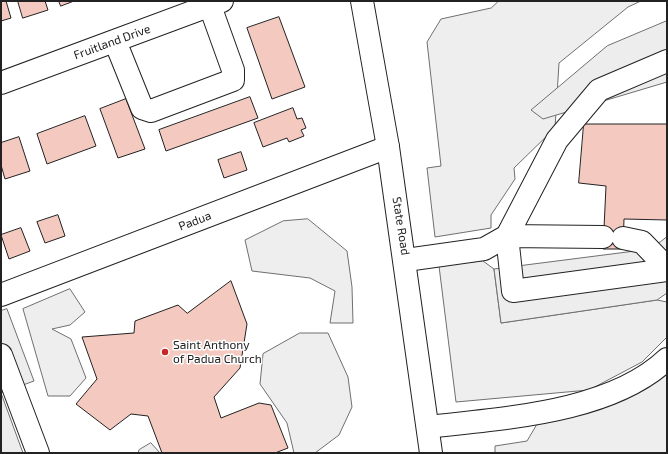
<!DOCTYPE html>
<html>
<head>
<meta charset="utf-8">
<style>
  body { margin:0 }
  #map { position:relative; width:668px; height:454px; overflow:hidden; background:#fff; font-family:"Exo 2",sans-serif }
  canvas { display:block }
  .frame { position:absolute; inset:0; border:2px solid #222; pointer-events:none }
</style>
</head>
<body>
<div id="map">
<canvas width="668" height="454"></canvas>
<div class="frame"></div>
</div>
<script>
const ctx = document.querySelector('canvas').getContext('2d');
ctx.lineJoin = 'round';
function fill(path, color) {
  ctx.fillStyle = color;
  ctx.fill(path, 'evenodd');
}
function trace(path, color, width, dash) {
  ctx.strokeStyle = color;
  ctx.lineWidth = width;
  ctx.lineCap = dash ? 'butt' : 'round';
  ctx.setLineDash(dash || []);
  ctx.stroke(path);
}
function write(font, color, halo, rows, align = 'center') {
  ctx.font = font + ' "Exo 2",sans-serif';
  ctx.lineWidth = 3;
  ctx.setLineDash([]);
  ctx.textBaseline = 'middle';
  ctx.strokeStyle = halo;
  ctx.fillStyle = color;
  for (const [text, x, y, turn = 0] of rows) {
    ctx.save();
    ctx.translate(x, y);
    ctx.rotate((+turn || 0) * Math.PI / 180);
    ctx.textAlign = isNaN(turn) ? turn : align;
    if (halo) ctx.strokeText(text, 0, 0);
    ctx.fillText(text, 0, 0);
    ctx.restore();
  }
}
const green = new Path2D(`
  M 499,1 L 641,1 L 628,7 L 559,63 L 555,128 L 514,168 L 515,179 L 491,215 L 491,228 L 435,237 L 427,168 L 441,166 L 427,42 L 441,19 L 491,8 Z
  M 308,219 L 347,251 L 352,287 L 353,323 L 330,323 L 335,291 L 310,278 L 252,271 L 245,240 L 283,221 Z
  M 483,261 L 494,269 L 501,323 L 657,300 L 667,302 L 667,337 L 642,362 L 589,390 L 456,402 L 439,266 Z
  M 70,289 L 85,312 L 70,325 L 52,329 L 71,339 L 86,378 L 70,396 L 48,396 L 23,309 Z
  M 300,333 L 328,333 L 348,377 L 352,407 L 339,435 L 315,453 L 294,453 L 287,423 L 260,384 L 263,354 Z
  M 667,373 L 667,453 L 495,453 L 495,446 L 527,441 L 540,419 L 608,405 Z
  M 151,443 L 160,453 L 138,453 L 139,450 Z`);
const parking = new Path2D(`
  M 667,21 L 667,82 L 543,119 L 531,110 L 607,46 Z
  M 667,237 L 667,293 L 657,300 L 501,323 L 494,269 L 635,251 L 660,242 Z
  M 7,309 L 34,381 L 1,393 L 23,453 L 1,453 L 1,311 Z`);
const building = new Path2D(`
  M 1,1 L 6,1 L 11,18 L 1,21 Z
  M 18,1 L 45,1 L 48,10 L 23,18 Z
  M 59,1 L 74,1 L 61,6 Z
  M 279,17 L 305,87 L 272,99 L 247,28 Z
  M 250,97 L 258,118 L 166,151 L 159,130 Z
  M 126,99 L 145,149 L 118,158 L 100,109 Z
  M 293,108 L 297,119 L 302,118 L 306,128 L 301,130 L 304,136 L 289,142 L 287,138 L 263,147 L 254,123 Z
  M 85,116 L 96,146 L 47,164 L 37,134 Z
  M 584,124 L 667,124 L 667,220 L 624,219 L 623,249 L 603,249 L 606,186 L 579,183 Z
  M 19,137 L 30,171 L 5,179 L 1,165 L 1,143 Z
  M 241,152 L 247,170 L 224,178 L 218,160 Z
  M 58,215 L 65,236 L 45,243 L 37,222 Z
  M 21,228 L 30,251 L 9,259 L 1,235 Z
  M 231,281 L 247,324 L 240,368 L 214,397 L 221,418 L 259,403 L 271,405 L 288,448 L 275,453 L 162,453 L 148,416 L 131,414 L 110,430 L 76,404 L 97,379 L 82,337 L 134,333 L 135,321 L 178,305 L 187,313 Z`);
const minor = new Path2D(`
  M 115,41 L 142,108 L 151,111 L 233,80 L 233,70 L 210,6
  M 1,83 L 222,1
  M 603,237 L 507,236 L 513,291 L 667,270
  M 623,238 L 642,242 L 667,268
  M 406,260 L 484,249 L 507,236 L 557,140 L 599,90 L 667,61
  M 1,295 L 388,147
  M 1,355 L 38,453
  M 428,427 C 503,418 610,413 667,359`);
const major = new Path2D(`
  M 362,1 L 388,147 L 431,453`);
const markers = [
  [165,352,4,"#c62828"]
];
const streetNames = [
  ["Fruitland Drive",112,42,-20],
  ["Padua",195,221,-21],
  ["State Road",401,226,81]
];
const poiNames = [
  ["Saint Anthony",173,345],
  ["of Padua Church",173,359]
];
fill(green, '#eee');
trace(green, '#6f6f6f', 1);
fill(parking, '#ededed');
trace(parking, '#6f6f6f', 1);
fill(building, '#f3c9c0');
trace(building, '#222', 1);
trace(minor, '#222', 24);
trace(major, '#222', 24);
trace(minor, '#fff', 22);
trace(major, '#fff', 22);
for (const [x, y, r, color] of markers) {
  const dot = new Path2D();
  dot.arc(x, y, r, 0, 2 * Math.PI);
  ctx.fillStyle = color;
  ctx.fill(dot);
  trace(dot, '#fff', 1.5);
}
write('12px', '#222', '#fff', streetNames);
write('12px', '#222', '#fff', poiNames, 'left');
</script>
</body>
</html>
